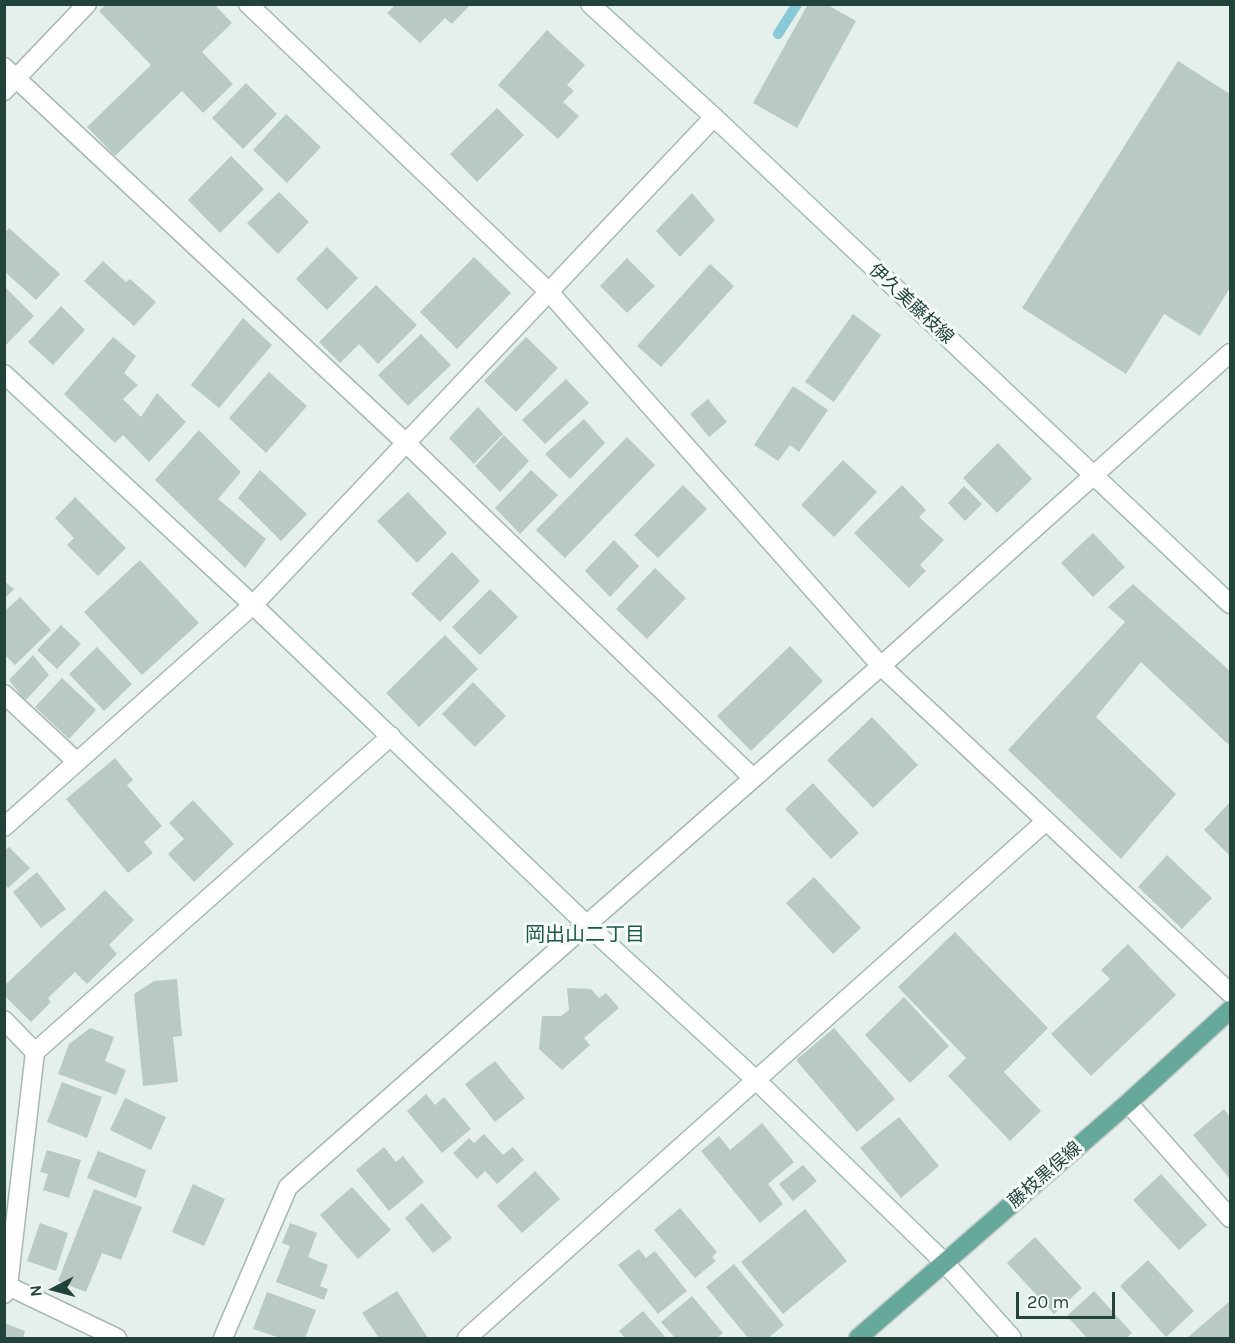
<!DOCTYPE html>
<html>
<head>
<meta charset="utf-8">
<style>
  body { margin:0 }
  #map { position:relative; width:1235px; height:1343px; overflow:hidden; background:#e5efeb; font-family:Karla,sans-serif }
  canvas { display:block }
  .frame { position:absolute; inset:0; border:6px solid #22433b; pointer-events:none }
  .north { position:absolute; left:24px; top:1259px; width:60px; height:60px; -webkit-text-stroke:4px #f6fbf8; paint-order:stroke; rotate:264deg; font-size:16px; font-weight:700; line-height:24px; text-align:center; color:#22433b }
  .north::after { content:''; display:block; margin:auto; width:21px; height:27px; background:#22433b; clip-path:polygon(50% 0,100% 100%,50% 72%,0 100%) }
  .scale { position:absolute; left:1016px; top:1292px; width:99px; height:27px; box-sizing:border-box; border:3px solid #22433b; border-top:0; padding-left:8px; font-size:18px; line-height:21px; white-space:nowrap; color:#22433b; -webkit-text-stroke:4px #f6fbf8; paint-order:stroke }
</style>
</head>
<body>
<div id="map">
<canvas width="1235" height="1343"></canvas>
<div class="frame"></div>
<div class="north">N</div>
<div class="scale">20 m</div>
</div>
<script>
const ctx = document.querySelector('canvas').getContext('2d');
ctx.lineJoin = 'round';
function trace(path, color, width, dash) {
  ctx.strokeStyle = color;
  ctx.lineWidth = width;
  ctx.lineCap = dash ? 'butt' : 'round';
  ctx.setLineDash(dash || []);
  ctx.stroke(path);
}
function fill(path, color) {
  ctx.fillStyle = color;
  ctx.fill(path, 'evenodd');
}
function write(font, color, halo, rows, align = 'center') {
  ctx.font = font + ' Karla,"Noto Sans JP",sans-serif';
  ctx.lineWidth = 6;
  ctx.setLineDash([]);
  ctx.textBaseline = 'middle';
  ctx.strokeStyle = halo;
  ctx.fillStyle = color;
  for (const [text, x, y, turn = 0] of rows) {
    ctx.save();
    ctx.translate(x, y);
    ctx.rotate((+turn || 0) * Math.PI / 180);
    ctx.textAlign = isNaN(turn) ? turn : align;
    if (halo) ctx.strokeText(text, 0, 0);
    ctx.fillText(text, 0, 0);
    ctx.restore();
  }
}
const stream = new Path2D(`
  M 778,34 L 797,4`);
const building = new Path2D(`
  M 106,4 L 214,4 L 232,23 L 202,52 L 233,84 L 203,113 L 182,91 L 115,156 L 87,127 L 151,65 L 99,11 Z
  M 808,4 L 826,4 L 856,21 L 797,128 L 753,103 Z
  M 395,5 L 470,5 L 452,24 L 445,18 L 420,43 L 387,13 Z
  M 547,30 L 585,65 L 567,85 L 574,91 L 563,102 L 579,116 L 558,139 L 498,85 Z
  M 1178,61 L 1230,94 L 1230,288 L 1200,336 L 1164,314 L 1126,374 L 1022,308 Z
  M 246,83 L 277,114 L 243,149 L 212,118 Z
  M 497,108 L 524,135 L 477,182 L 450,154 Z
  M 286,114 L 321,147 L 287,183 L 253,150 Z
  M 231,156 L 264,189 L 220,233 L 188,200 Z
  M 279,192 L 309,222 L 278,254 L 247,223 Z
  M 692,193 L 715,220 L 680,257 L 656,231 Z
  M 9,228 L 60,274 L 36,300 L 4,271 L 4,233 Z
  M 327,247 L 358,278 L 327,310 L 296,279 Z
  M 474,257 L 511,293 L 457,349 L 420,312 Z
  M 627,258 L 655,286 L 627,313 L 600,286 Z
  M 103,261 L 126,282 L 130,279 L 156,302 L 134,326 L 84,281 Z
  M 710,264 L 734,286 L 661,367 L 637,346 Z
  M 376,285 L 417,325 L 378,364 L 359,344 L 340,363 L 319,342 Z
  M 6,288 L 34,316 L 6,345 L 4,344 Z
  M 61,306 L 85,330 L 53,365 L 28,342 Z
  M 853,314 L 881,335 L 834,402 L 805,382 Z
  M 243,318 L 272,345 L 219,408 L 191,385 Z
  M 421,334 L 451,365 L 408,406 L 378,375 Z
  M 113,337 L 136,356 L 124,373 L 138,385 L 123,399 L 141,417 L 157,393 L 186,422 L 149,462 L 123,435 L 115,443 L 64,394 Z
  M 526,337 L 558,368 L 516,412 L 484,381 Z
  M 269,372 L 307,406 L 266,453 L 229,418 Z
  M 566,379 L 589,403 L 545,444 L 522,420 Z
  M 793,386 L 828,410 L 799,452 L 790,445 L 778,461 L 754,445 Z
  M 708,399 L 727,422 L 709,437 L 690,414 Z
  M 478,407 L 503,434 L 474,464 L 449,438 Z
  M 584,419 L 605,443 L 570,479 L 545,454 Z
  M 199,430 L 241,472 L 218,499 L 266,539 L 245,568 L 155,480 Z
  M 504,435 L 529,461 L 500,492 L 475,466 Z
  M 627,437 L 655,465 L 565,558 L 536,530 Z
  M 998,443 L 1032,479 L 997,513 L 963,478 Z
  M 843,460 L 877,492 L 834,537 L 801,505 Z
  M 260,470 L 307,514 L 281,541 L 238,498 Z
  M 531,470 L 558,495 L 520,534 L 495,508 Z
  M 683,485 L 707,509 L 658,558 L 634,535 Z
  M 902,485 L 926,510 L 919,517 L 944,540 L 920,565 L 926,571 L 909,588 L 854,533 Z
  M 964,486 L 982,504 L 965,521 L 948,503 Z
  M 408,492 L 447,533 L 417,563 L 377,521 Z
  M 75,497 L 126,548 L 98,576 L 67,545 L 74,538 L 55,518 Z
  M 1093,533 L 1125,567 L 1093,597 L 1061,563 Z
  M 614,540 L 639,566 L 610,597 L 585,571 Z
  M 452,552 L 480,581 L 440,622 L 411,594 Z
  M 140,560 L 199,623 L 142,675 L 84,612 Z
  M 655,568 L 686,598 L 647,639 L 616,609 Z
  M 4,581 L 14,589 L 4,599 Z
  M 1133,584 L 1230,671 L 1230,746 L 1141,662 L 1096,717 L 1176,794 L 1121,859 L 1008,750 L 1125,622 L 1108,607 Z
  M 490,589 L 518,617 L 480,655 L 452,627 Z
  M 20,597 L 51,630 L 15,665 L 4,654 L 4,612 Z
  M 61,625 L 81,644 L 57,669 L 37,650 Z
  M 445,635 L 478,669 L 419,727 L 386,693 Z
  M 790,646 L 823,681 L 751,751 L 717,716 Z
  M 97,647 L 132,684 L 104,711 L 69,674 Z
  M 33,655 L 49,675 L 25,701 L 9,680 Z
  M 62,678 L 96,710 L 69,739 L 35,707 Z
  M 473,682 L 506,716 L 475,747 L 442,714 Z
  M 872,717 L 918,765 L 873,808 L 827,760 Z
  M 115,758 L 133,780 L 127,785 L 162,826 L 144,842 L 153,853 L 128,873 L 66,799 Z
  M 813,783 L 859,833 L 831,859 L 785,809 Z
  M 193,800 L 234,844 L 194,882 L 168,854 L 184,839 L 169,823 Z
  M 1230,802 L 1230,856 L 1204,830 Z
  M 9,847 L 30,868 L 8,888 L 4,884 L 4,851 Z
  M 1167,855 L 1212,898 L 1182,929 L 1138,887 Z
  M 37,872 L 66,909 L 41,928 L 13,892 Z
  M 814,877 L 861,928 L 833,954 L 786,903 Z
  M 105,890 L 134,920 L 109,945 L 117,954 L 87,984 L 75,972 L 48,998 L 51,1002 L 31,1022 L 4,995 L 4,986 Z
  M 955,932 L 1048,1028 L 1004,1072 L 1041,1111 L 1010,1141 L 948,1076 L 966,1058 L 898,987 Z
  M 1128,944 L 1176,995 L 1091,1076 L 1051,1034 L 1110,979 L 1101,970 Z
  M 177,979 L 182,1036 L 173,1037 L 178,1082 L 143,1086 L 134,994 L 154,981 Z
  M 567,988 L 591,989 L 599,998 L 606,993 L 619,1008 L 584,1038 L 590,1045 L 562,1070 L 539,1049 L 542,1016 L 561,1016 L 569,1010 Z
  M 904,997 L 949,1046 L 910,1083 L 865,1035 Z
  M 90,1028 L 114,1037 L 105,1061 L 126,1070 L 116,1095 L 58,1074 L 69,1044 Z
  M 834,1028 L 895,1099 L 857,1132 L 796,1060 Z
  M 495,1061 L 525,1098 L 495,1122 L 465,1084 Z
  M 62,1082 L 102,1097 L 87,1138 L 47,1122 Z
  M 426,1094 L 435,1105 L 444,1097 L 471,1129 L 442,1153 L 407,1111 Z
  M 125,1098 L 166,1117 L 151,1150 L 110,1130 Z
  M 1224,1109 L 1230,1117 L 1230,1179 L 1193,1135 Z
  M 899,1117 L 939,1166 L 901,1198 L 860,1148 Z
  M 762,1123 L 794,1162 L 768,1184 L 783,1204 L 760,1223 L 701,1151 L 719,1136 L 730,1150 Z
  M 484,1134 L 503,1155 L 513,1147 L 524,1160 L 497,1184 L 485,1171 L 477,1179 L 453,1153 L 469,1138 L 474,1143 Z
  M 384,1147 L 396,1162 L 403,1156 L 424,1182 L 389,1211 L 356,1170 Z
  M 47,1150 L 81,1160 L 69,1198 L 43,1190 L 48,1174 L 40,1172 Z
  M 98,1151 L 146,1170 L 136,1198 L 87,1178 Z
  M 803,1165 L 817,1181 L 793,1201 L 779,1184 Z
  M 535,1171 L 560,1199 L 522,1233 L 497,1206 Z
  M 1161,1174 L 1207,1225 L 1179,1250 L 1133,1200 Z
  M 193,1184 L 225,1199 L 204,1246 L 172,1232 Z
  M 352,1187 L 391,1230 L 358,1259 L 320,1215 Z
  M 94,1189 L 142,1207 L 121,1260 L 102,1253 L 86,1292 L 58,1281 Z
  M 422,1203 L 452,1238 L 433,1253 L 405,1218 Z
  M 680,1208 L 717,1252 L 712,1257 L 716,1261 L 695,1278 L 654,1230 Z
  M 805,1209 L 847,1261 L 783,1314 L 741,1262 Z
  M 40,1223 L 68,1233 L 56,1271 L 27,1261 Z
  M 290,1223 L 317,1233 L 308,1257 L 328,1265 L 320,1286 L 328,1289 L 324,1300 L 276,1282 L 290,1246 L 282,1243 Z
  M 1035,1237 L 1082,1288 L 1054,1314 L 1007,1263 Z
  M 639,1249 L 646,1258 L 655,1251 L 687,1291 L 658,1314 L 618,1265 Z
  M 1148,1260 L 1194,1311 L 1166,1337 L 1120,1286 Z
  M 734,1264 L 784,1325 L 768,1338 L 748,1338 L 706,1287 Z
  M 397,1291 L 428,1338 L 379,1338 L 362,1313 Z
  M 1094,1291 L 1132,1333 L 1126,1338 L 1087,1338 L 1067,1316 Z
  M 267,1292 L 316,1310 L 305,1338 L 280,1338 L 253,1329 Z
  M 692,1296 L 723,1333 L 717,1338 L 675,1338 L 661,1322 Z
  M 1230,1301 L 1230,1338 L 1187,1338 Z
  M 643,1311 L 666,1338 L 625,1338 L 619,1331 Z
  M 4,1323 L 25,1331 L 23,1338 L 4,1338 Z`);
const street = new Path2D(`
  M 248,4 L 549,292 L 881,666 L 1230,993
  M 4,67 L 405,442 L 753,778
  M 4,91 L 87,4
  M 4,694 L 77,762
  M 4,827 L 253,605 L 714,117
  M 4,1020 L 35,1052
  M 1128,1103 L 1230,1218
  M 8,1286 L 117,1338
  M 4,1294 L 8,1286 L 35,1052 L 391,736
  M 223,1338 L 288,1187 L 881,666 L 1230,353
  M 467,1338 L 1046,821`);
const secondary = new Path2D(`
  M 590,4 L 714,117 L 1230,604
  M 4,374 L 253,605 L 586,924 L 757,1081 L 945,1263 L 1012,1338`);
const primary = new Path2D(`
  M 858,1338 L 1128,1103 L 1230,1010`);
const streetNames = [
  ["伊久美藤枝線",911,304,43],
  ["藤枝黒俣線",1045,1175,-41]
];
const neighbourhoodNames = [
  ["岡出山二丁目",585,935]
];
trace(stream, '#89c8d7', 10);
fill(building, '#b9cac4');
trace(street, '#a7b8b3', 21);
trace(secondary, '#a2bcb4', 21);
trace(primary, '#c1cac8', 21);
trace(street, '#fff', 18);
trace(secondary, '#fff', 18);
trace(primary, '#66a89a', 18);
write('18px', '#22433b', '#f6fbf8', streetNames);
write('20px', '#1c574b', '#f6fbf8', neighbourhoodNames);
</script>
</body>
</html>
